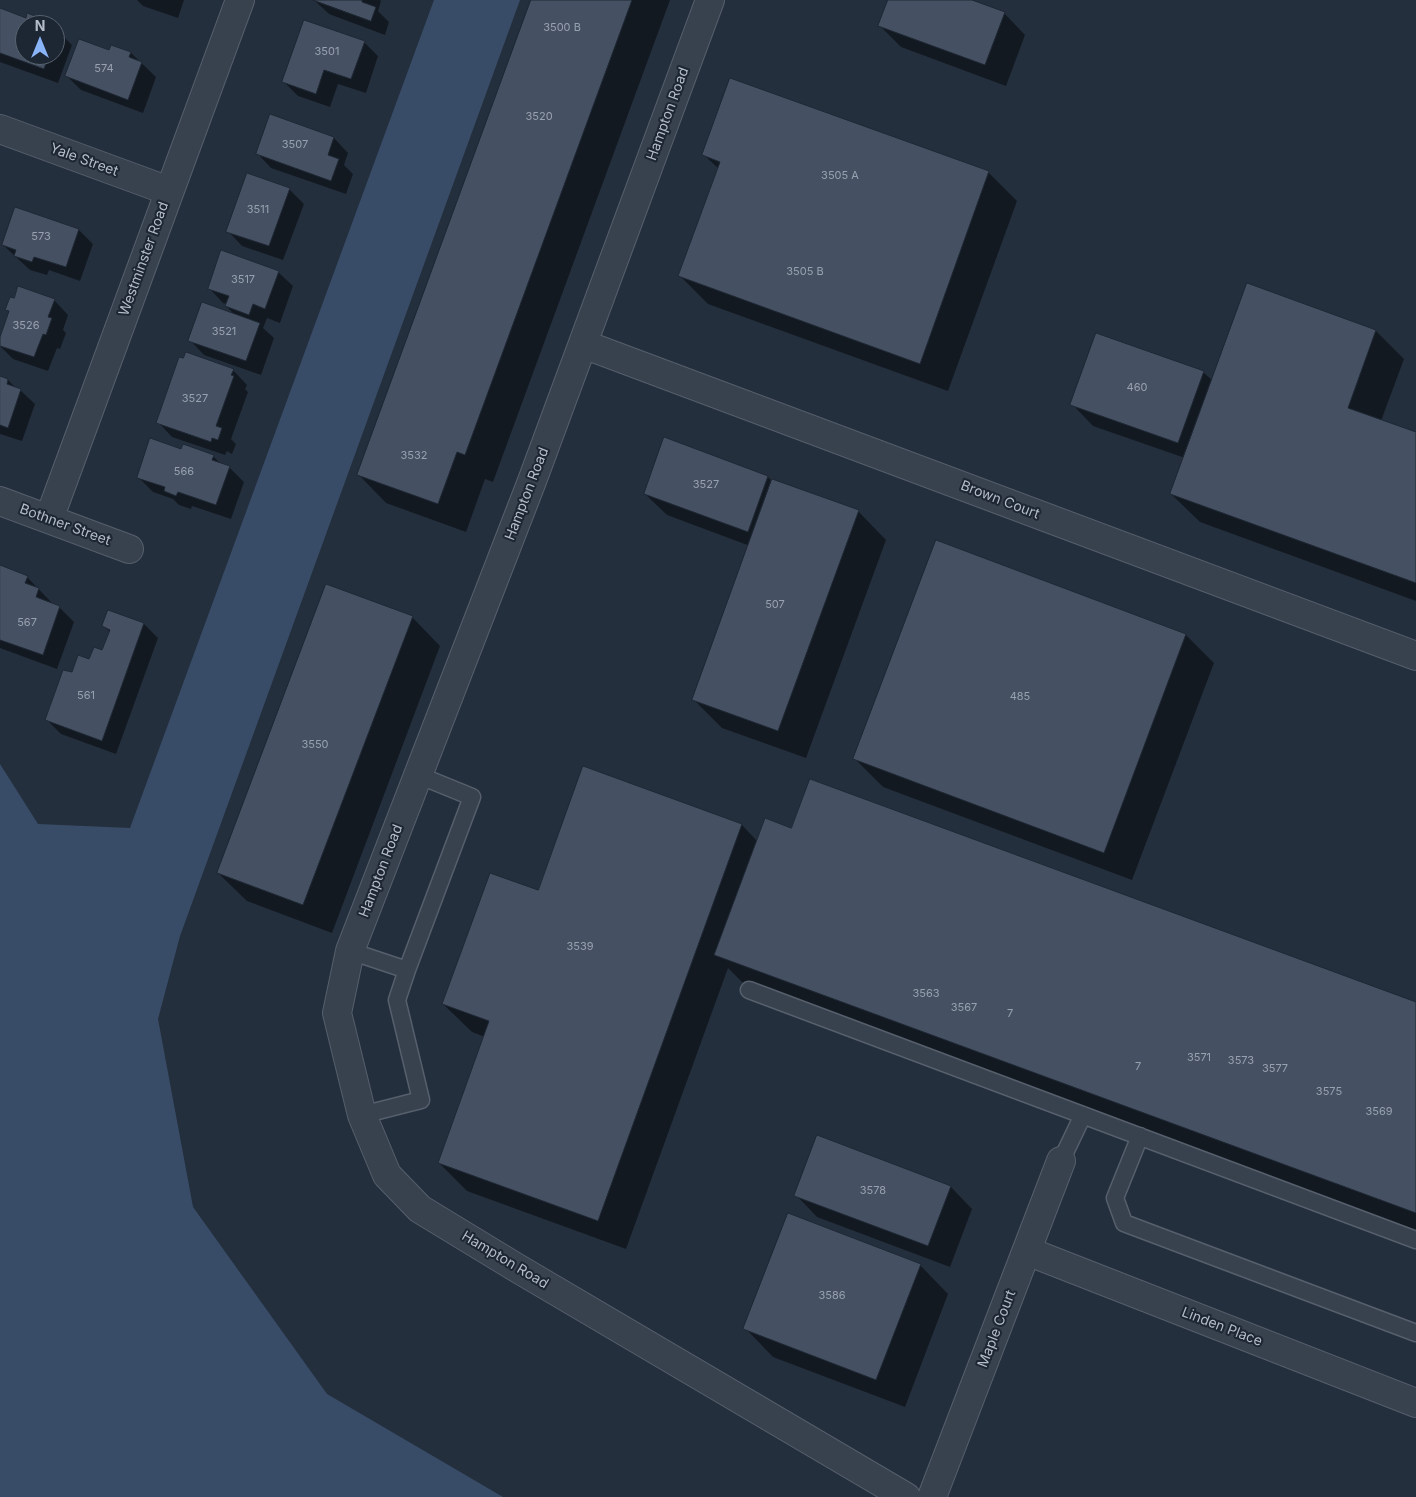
<!DOCTYPE html>
<html>
<head>
<meta charset="utf-8">
<style>
  body { margin:0 }
  #map { position:relative; width:1416px; height:1497px; overflow:hidden; background:#242f3e; font-family:Inter,sans-serif }
  canvas { display:block }
  .north { position:absolute; left:15px; top:15px; width:50px; height:50px; box-sizing:border-box; background:#1d2633; border:1px solid #59626f; border-radius:50%; rotate:0deg; font-size:14px; font-weight:700; line-height:20px; text-align:center; color:#b4bcc9 }
  .north::after { content:''; display:block; margin:auto; width:18px; height:22px; background:#8ab4f8; clip-path:polygon(50% 0,100% 100%,50% 72%,0 100%) }
</style>
</head>
<body>
<div id="map">
<canvas width="1416" height="1497"></canvas>
<div class="north">N</div>
</div>
<script>
const ctx = document.querySelector('canvas').getContext('2d');
ctx.lineJoin = 'round';
function fill(path, color) {
  ctx.fillStyle = color;
  ctx.fill(path, 'evenodd');
}
function trace(path, color, width, dash) {
  ctx.strokeStyle = color;
  ctx.lineWidth = width;
  ctx.lineCap = dash ? 'butt' : 'round';
  ctx.setLineDash(dash || []);
  ctx.stroke(path);
}
function write(font, color, halo, rows, align = 'center') {
  ctx.font = font + ' Inter,sans-serif';
  ctx.lineWidth = 4;
  ctx.setLineDash([]);
  ctx.textBaseline = 'middle';
  ctx.strokeStyle = halo;
  ctx.fillStyle = color;
  for (const [text, x, y, turn = 0] of rows) {
    ctx.save();
    ctx.translate(x, y);
    ctx.rotate((+turn || 0) * Math.PI / 180);
    ctx.textAlign = isNaN(turn) ? turn : align;
    if (halo) ctx.strokeText(text, 0, 0);
    ctx.fillText(text, 0, 0);
    ctx.restore();
  }
}
const water = new Path2D(`
  M 434,0 L 520,0 L 180,936 L 158,1019 L 193,1207 L 327,1394 L 503,1497 L 0,1497 L 0,764 L 38,824 L 130,828 Z`);
const shadow = new Path2D(`
  M 137,0 L 184,0 L 178,18 L 143,6 Z
  M 314,0 L 380,0 L 381,1 L 378,11 L 389,22 L 385,35 L 329,14 Z
  M 533,0 L 670,0 L 493,482 L 485,479 L 466,532 L 386,503 L 358,474 Z
  M 889,0 L 968,0 L 1004,13 L 1025,35 L 1006,86 L 901,47 L 880,26 Z
  M 0,10 L 27,19 L 45,21 L 50,25 L 25,25 L 25,55 L 55,55 L 55,30 L 58,31 L 72,45 L 58,83 L 0,62 Z
  M 364,42 L 378,56 L 366,93 L 338,84 L 330,107 L 298,96 L 283,81 Z
  M 112,46 L 131,53 L 156,77 L 143,113 L 81,90 L 67,76 L 110,51 Z
  M 731,80 L 989,173 L 1017,201 L 948,391 L 708,304 L 680,276 L 719,169 L 704,155 Z
  M 270,116 L 334,138 L 348,153 L 344,165 L 353,174 L 346,194 L 271,168 L 257,153 Z
  M 289,189 L 304,204 L 283,260 L 242,246 L 228,231 Z
  M 16,208 L 79,230 L 93,244 L 80,281 L 49,270 L 47,275 L 30,270 L 3,245 Z
  M 278,272 L 293,286 L 280,323 L 267,318 L 263,328 L 274,338 L 261,375 L 204,355 L 190,340 L 236,316 L 226,306 L 227,304 L 223,303 L 209,288 Z
  M 1248,285 L 1376,331 L 1404,359 L 1381,421 L 1416,434 L 1416,601 L 1200,522 L 1171,494 L 1185,458 L 1093,426 L 1072,404 L 1203,372 L 1213,381 Z
  M 15,300 L 54,300 L 68,315 L 63,330 L 66,333 L 60,349 L 57,348 L 48,371 L 13,359 L 0,346 L 0,340 L 10,313 L 6,309 Z
  M 233,370 L 247,385 L 245,389 L 248,392 L 231,439 L 236,444 L 232,454 L 227,451 L 225,455 L 172,437 L 158,422 Z
  M 0,378 L 8,380 L 16,388 L 20,390 L 35,404 L 22,441 L 0,434 Z
  M 664,439 L 768,477 L 773,482 L 858,511 L 886,540 L 806,758 L 722,728 L 694,700 L 750,546 L 667,515 L 645,494 Z
  M 182,451 L 213,456 L 222,465 L 230,468 L 244,482 L 231,519 L 192,506 L 191,509 L 179,505 L 173,499 L 153,492 L 138,477 Z
  M 0,567 L 27,577 L 53,604 L 59,607 L 74,622 L 57,669 L 0,648 Z
  M 412,617 L 440,646 L 332,933 L 247,901 L 218,873 Z
  M 144,624 L 158,638 L 116,754 L 61,734 L 47,720 L 72,674 L 103,652 L 110,632 L 104,626 Z
  M 1186,635 L 1214,663 L 1132,880 L 883,787 L 855,759 Z
  M 584,768 L 742,825 L 757,841 L 792,829 L 1416,1003 L 1416,1230 L 743,983 L 728,968 L 626,1249 L 467,1191 L 439,1163 L 485,1037 L 472,1032 L 443,1004 L 539,892 Z
  M 818,1137 L 951,1187 L 972,1209 L 950,1267 L 817,1217 L 796,1195 Z
  M 920,1265 L 948,1294 L 905,1407 L 773,1357 L 745,1328 Z`);
const building = new Path2D(`
  M 313,0 L 362,0 L 362,2 L 376,7 L 371,21 Z
  M 531,0 L 632,0 L 465,455 L 457,452 L 438,504 L 357,475 Z
  M 888,0 L 972,0 L 1005,12 L 985,65 L 878,26 Z
  M 0,8 L 26,18 L 27,13 L 46,20 L 45,25 L 25,25 L 25,55 L 49,55 L 44,69 L 0,53 Z
  M 304,20 L 365,41 L 351,79 L 324,70 L 316,94 L 282,82 Z
  M 79,39 L 109,50 L 111,45 L 131,52 L 129,57 L 142,62 L 128,100 L 65,76 Z
  M 730,78 L 989,171 L 920,364 L 678,276 L 720,162 L 702,155 Z
  M 270,114 L 334,137 L 328,155 L 339,159 L 331,181 L 256,154 Z
  M 247,173 L 290,188 L 269,246 L 226,232 Z
  M 15,207 L 79,229 L 66,267 L 34,257 L 32,262 L 14,256 L 16,250 L 2,245 Z
  M 221,250 L 279,271 L 265,309 L 253,304 L 249,315 L 225,306 L 229,296 L 208,289 Z
  M 1247,283 L 1376,330 L 1348,408 L 1416,432 L 1416,583 L 1170,494 Z
  M 18,286 L 55,299 L 48,317 L 52,318 L 46,335 L 43,334 L 34,357 L 0,346 L 0,337 L 9,311 L 5,310 L 10,297 L 14,298 Z
  M 202,302 L 260,323 L 246,361 L 188,341 Z
  M 1096,333 L 1204,371 L 1178,443 L 1070,405 Z
  M 186,352 L 234,369 L 231,375 L 234,376 L 216,426 L 222,428 L 218,440 L 212,438 L 211,442 L 156,423 L 179,357 L 183,358 Z
  M 0,376 L 8,379 L 7,384 L 21,389 L 8,428 L 0,425 Z
  M 664,437 L 768,476 L 748,532 L 644,494 Z
  M 150,438 L 181,449 L 183,444 L 214,455 L 212,460 L 230,466 L 216,505 L 178,492 L 176,496 L 164,491 L 165,487 L 137,478 Z
  M 772,479 L 859,510 L 778,731 L 692,700 Z
  M 936,540 L 1186,634 L 1104,853 L 853,759 Z
  M 0,565 L 28,576 L 25,583 L 39,588 L 36,597 L 60,606 L 43,655 L 0,640 Z
  M 326,584 L 413,616 L 303,905 L 217,873 Z
  M 108,610 L 144,623 L 102,741 L 45,720 L 63,670 L 72,672 L 78,655 L 89,659 L 94,647 L 102,650 L 110,630 L 102,626 Z
  M 583,766 L 742,824 L 598,1221 L 438,1163 L 489,1021 L 442,1004 L 490,873 L 538,890 Z
  M 810,779 L 1416,1002 L 1416,1213 L 714,955 L 765,818 L 791,828 Z
  M 817,1135 L 951,1186 L 928,1246 L 794,1196 Z
  M 788,1213 L 921,1264 L 876,1380 L 743,1329 Z`);
const service = new Path2D(`
  M 350,951 L 407,970 L 397,1000 L 421,1100 L 362,1115
  M 407,970 L 472,797 L 418,775
  M 749,990 L 1416,1240
  M 1140,1136 L 1115,1198 L 1124,1223 L 1416,1333
  M 1061,1161 L 1083,1115`);
const minor = new Path2D(`
  M 710,0 L 532,481 L 350,951 L 337,1013 L 362,1115 L 387,1175 L 420,1209 L 517,1268 L 906,1497
  M 0,129 L 169,191
  M 583,344 L 1416,656
  M 0,501 L 129,549
  M 49,519 L 240,0
  M 1027,1251 L 1416,1403
  M 932,1497 L 1061,1161`);
const numberNames = [
  ["3500 B",562,28],
  ["3501",327,52],
  ["574",104,69],
  ["3520",539,117],
  ["3507",295,145],
  ["3505 A",840,176],
  ["3511",258,210],
  ["573",41,237],
  ["3505 B",805,272],
  ["3517",243,280],
  ["3526",26,326],
  ["3521",224,332],
  ["460",1137,388],
  ["3527",195,399],
  ["3532",414,456],
  ["566",184,472],
  ["3527",706,485],
  ["507",775,605],
  ["567",27,623],
  ["561",86,696],
  ["485",1020,697],
  ["3550",315,745],
  ["3539",580,947],
  ["3563",926,994],
  ["3567",964,1008],
  ["7",1010,1014],
  ["3571",1199,1058],
  ["3573",1241,1061],
  ["7",1138,1067],
  ["3577",1275,1069],
  ["3575",1329,1092],
  ["3569",1379,1112],
  ["3578",873,1191],
  ["3586",832,1296]
];
const streetNames = [
  ["Hampton Road",668,114,-70],
  ["Yale Street",84,160,20],
  ["Westminster Road",144,259,-70],
  ["Hampton Road",527,494,-69],
  ["Brown Court",1000,500,21],
  ["Bothner Street",65,525,20],
  ["Hampton Road",381,871,-69],
  ["Hampton Road",505,1260,31],
  ["Linden Place",1222,1327,21],
  ["Maple Court",997,1329,-69]
];
fill(water, '#394c67');
fill(shadow, '#0007');
fill(building, '#455162');
trace(building, '#1f2835', 1);
trace(service, '#565f6c', 19);
trace(minor, '#565f6c', 30);
trace(service, '#38414e', 16);
trace(minor, '#38414e', 28);
write('11px', '#98a1af', null, numberNames);
write('14px', '#b4bcc9', '#1d2633', streetNames);
</script>
</body>
</html>
